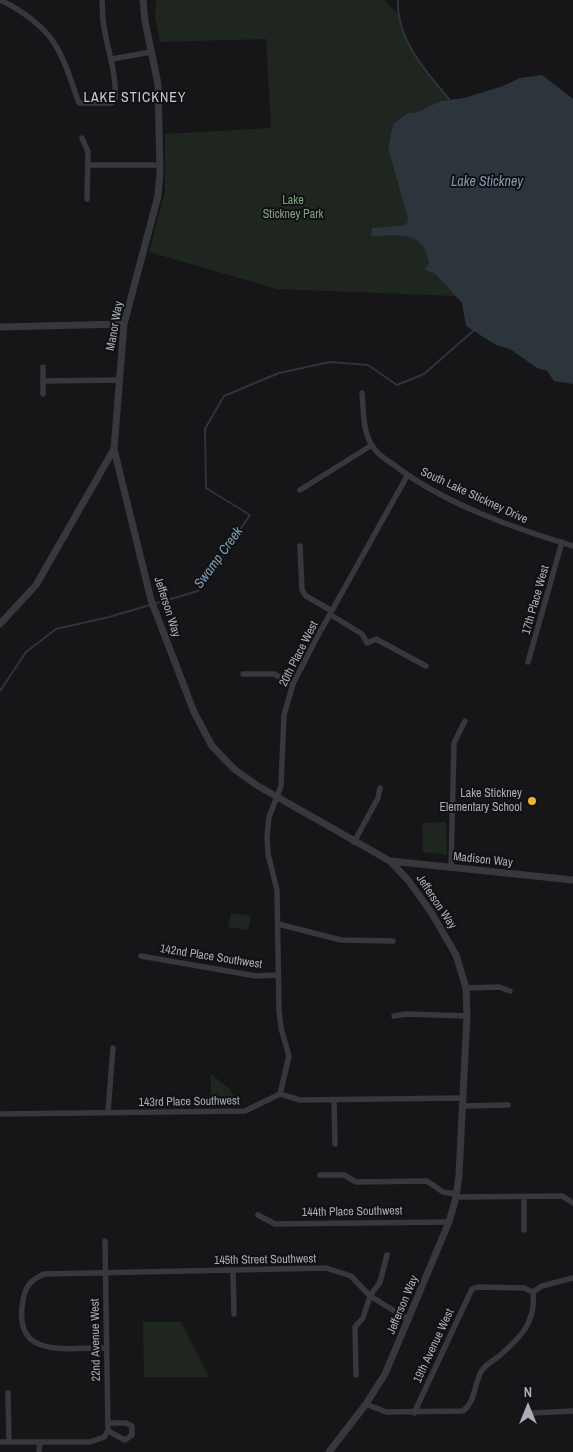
<!DOCTYPE html>
<html>
<head>
<meta charset="utf-8">
<style>
  body { margin:0 }
  #map { position:relative; width:573px; height:1452px; overflow:hidden; background:#161618; font-family:"Archivo Narrow",sans-serif }
  canvas { display:block }
  .north { position:absolute; left:503px; top:1382px; width:50px; height:50px; -webkit-text-stroke:4px #111113; paint-order:stroke; rotate:0deg; font-size:14px; font-weight:700; line-height:20px; text-align:center; color:#a8adb8 }
  .north::after { content:''; display:block; margin:auto; width:18px; height:22px; background:#a8adb8; clip-path:polygon(50% 0,100% 100%,50% 72%,0 100%) }
</style>
</head>
<body>
<div id="map">
<canvas width="573" height="1452"></canvas>
<div class="north">N</div>
</div>
<script>
const ctx = document.querySelector('canvas').getContext('2d');
ctx.lineJoin = 'round';
function fill(path, color) {
  ctx.fillStyle = color;
  ctx.fill(path, 'evenodd');
}
function trace(path, color, width, dash) {
  ctx.strokeStyle = color;
  ctx.lineWidth = width;
  ctx.lineCap = dash ? 'butt' : 'round';
  ctx.setLineDash(dash || []);
  ctx.stroke(path);
}
function write(font, color, halo, rows, align = 'center') {
  ctx.font = font + ' "Archivo Narrow",sans-serif';
  ctx.lineWidth = 4;
  ctx.setLineDash([]);
  ctx.textBaseline = 'middle';
  ctx.strokeStyle = halo;
  ctx.fillStyle = color;
  for (const [text, x, y, turn = 0] of rows) {
    ctx.save();
    ctx.translate(x, y);
    ctx.rotate((+turn || 0) * Math.PI / 180);
    ctx.textAlign = isNaN(turn) ? turn : align;
    if (halo) ctx.strokeText(text, 0, 0);
    ctx.fillText(text, 0, 0);
    ctx.restore();
  }
}
const green = new Path2D(`
  M 156,0 L 384,0 L 398,14 L 405,38 L 431,78 L 449,99 L 418,112 L 408,113 L 393,124 L 388,148 L 408,219 L 406,225 L 373,228 L 372,236 C 399,236 423,229 429,263 L 424,269 L 436,275 L 455,296 L 277,289 L 149,252 L 165,191 L 165,134 L 271,128 L 266,39 L 160,42 L 155,17 Z
  M 446,822 L 447,855 L 423,852 L 422,823 Z
  M 231,913 L 251,916 L 248,930 L 228,927 Z
  M 211,1074 L 229,1088 L 240,1106 L 211,1106 Z
  M 143,1322 L 181,1322 L 209,1377 L 144,1377 Z`);
const water = new Path2D(`
  M 542,75 L 573,99 L 573,384 L 554,381 L 547,371 L 537,368 L 510,349 L 496,345 L 466,326 L 462,303 L 436,275 L 424,269 L 429,263 C 423,229 398,236 371,236 L 372,228 L 406,225 L 408,219 L 388,148 L 393,124 L 408,113 L 418,112 L 441,101 L 464,98 L 503,86 L 520,78 Z`);
const stream = new Path2D(`
  M 398,0 C 396,38 425,71 449,99
  M 0,691 L 26,652 L 56,629 L 109,617 L 198,591 L 250,515 L 206,488 L 205,429 L 224,396 L 279,373 L 330,362 L 368,365 L 397,385 L 424,374 L 473,331`);
const minor = new Path2D(`
  M 0,0 C 20,9 47,28 57,48 C 67,64 72,85 79,103 L 111,103 L 115,100 C 117,75 108,52 104,27 C 102,18 103,9 102,0
  M 112,59 L 151,52
  M 82,138 L 88,152 L 87,199
  M 88,165 L 160,165
  M 43,367 L 43,394
  M 43,381 L 119,380
  M 362,393 C 364,413 362,435 376,451 C 380,456 388,461 394,465 C 443,503 513,528 573,546
  M 300,490 L 372,445
  M 300,546 L 302,590 L 306,596 L 332,611
  M 331,615 L 362,634 L 367,643 L 376,639 L 426,666
  M 528,662 L 562,542
  M 243,674 L 274,674 L 293,684
  M 354,842 L 378,798 L 380,788
  M 451,868 L 454,743 L 465,721
  M 278,924 L 341,940 L 393,941
  M 141,956 L 256,976 L 278,975
  M 466,988 L 499,987 L 510,991
  M 394,1016 L 406,1014 L 467,1016
  M 280,1094 L 289,1056 L 281,1028 L 279,1010 L 277,890 L 268,854 L 267,837 L 269,817 L 281,786 L 284,715 L 293,684 L 315,641 L 407,476
  M 334,1100 L 335,1144
  M 463,1106 L 508,1105
  M 108,1112 L 113,1048
  M 0,1114 L 245,1111 L 280,1094 L 300,1100 L 463,1098
  M 320,1175 L 344,1175 L 356,1182 L 427,1181 L 443,1192 L 456,1194
  M 456,1197 L 562,1196 L 573,1203
  M 524,1197 L 524,1230
  M 258,1215 L 275,1224 L 449,1222
  M 233,1270 L 234,1314
  M 106,1348 C 70,1347 16,1360 22,1307 C 24,1289 28,1281 44,1274 L 326,1268 L 351,1276 L 370,1296 L 409,1320
  M 356,1375 L 355,1327 L 363,1318 L 370,1296 L 380,1282 L 387,1255
  M 8,1393 L 9,1442
  M 366,1404 L 386,1412 L 463,1411 C 475,1402 474,1385 481,1372 C 484,1366 492,1361 498,1357 C 521,1337 536,1323 533,1292
  M 414,1413 L 472,1289 L 478,1287 L 524,1288 L 533,1292 L 542,1286 L 573,1278
  M 532,1413 L 573,1411
  M 108,1423 L 126,1423 L 132,1426 L 132,1435 L 125,1440 L 108,1431
  M 0,1442 L 90,1442 L 104,1437 L 108,1431 L 105,1241
  M 39,1452 L 40,1442`);
const tertiary = new Path2D(`
  M 0,327 L 124,324
  M 114,449 L 151,600 L 194,712 L 212,746 L 234,769 L 258,786 L 390,861 L 408,880 L 431,912 L 456,955 L 466,988 L 467,1015 L 459,1175 L 456,1197 L 449,1222 L 385,1374 L 366,1404 L 329,1452
  M 0,624 L 36,585 L 114,449 L 124,324 L 158,196 L 160,172 L 158,84 L 145,21 L 143,0
  M 390,861 L 573,880`);
const markers = [
  [532,801,5,"#f2b134"]
];
const parkNames = [
  ["Lake",293,201],
  ["Stickney Park",293,215]
];
const streetNames = [
  ["Manor Way",115,326,-80],
  ["South Lake Stickney Drive",474,496,25],
  ["17th Place West",536,600,-74],
  ["Jefferson Way",167,607,72],
  ["20th Place West",299,654,-63],
  ["Madison Way",483,860,6],
  ["Jefferson Way",436,902,56],
  ["142nd Place Southwest",211,957,9],
  ["143rd Place Southwest",189,1102,-1],
  ["144th Place Southwest",352,1212,-1],
  ["145th Street Southwest",265,1260,-1],
  ["Jefferson Way",403,1305,-67],
  ["22nd Avenue West",96,1340,-91],
  ["19th Avenue West",434,1346,-65]
];
const poiNames = [
  ["Lake Stickney",522,794],
  ["Elementary School",522,808]
];
const neighbourhoodNames = [
  ["LAKE STICKNEY",135,98]
];
const waterNames = [
  ["Lake Stickney",487,182],
  ["Swamp Creek",219,558,-54]
];
fill(green, '#1e261f');
fill(water, '#2c353c');
trace(stream, '#2c353c', 2);
trace(minor, '#37383d', 5.5);
trace(tertiary, '#37383d', 7);
for (const [x, y, r, color] of markers) {
  const dot = new Path2D();
  dot.arc(x, y, r, 0, 2 * Math.PI);
  ctx.fillStyle = color;
  ctx.fill(dot);
  trace(dot, '#111113', 2);
}
write('12px', '#7fa381', '#111113', parkNames);
write('12px', '#a8adb8', '#111113', streetNames);
write('12px', '#a8adb8', '#111113', poiNames, 'right');
ctx.letterSpacing = '1px';
write('14px', '#c9ccd4', '#111113', neighbourhoodNames);
ctx.letterSpacing = '0px';
write('italic 14px', '#7f9bb3', '#111113', waterNames);
</script>
</body>
</html>
